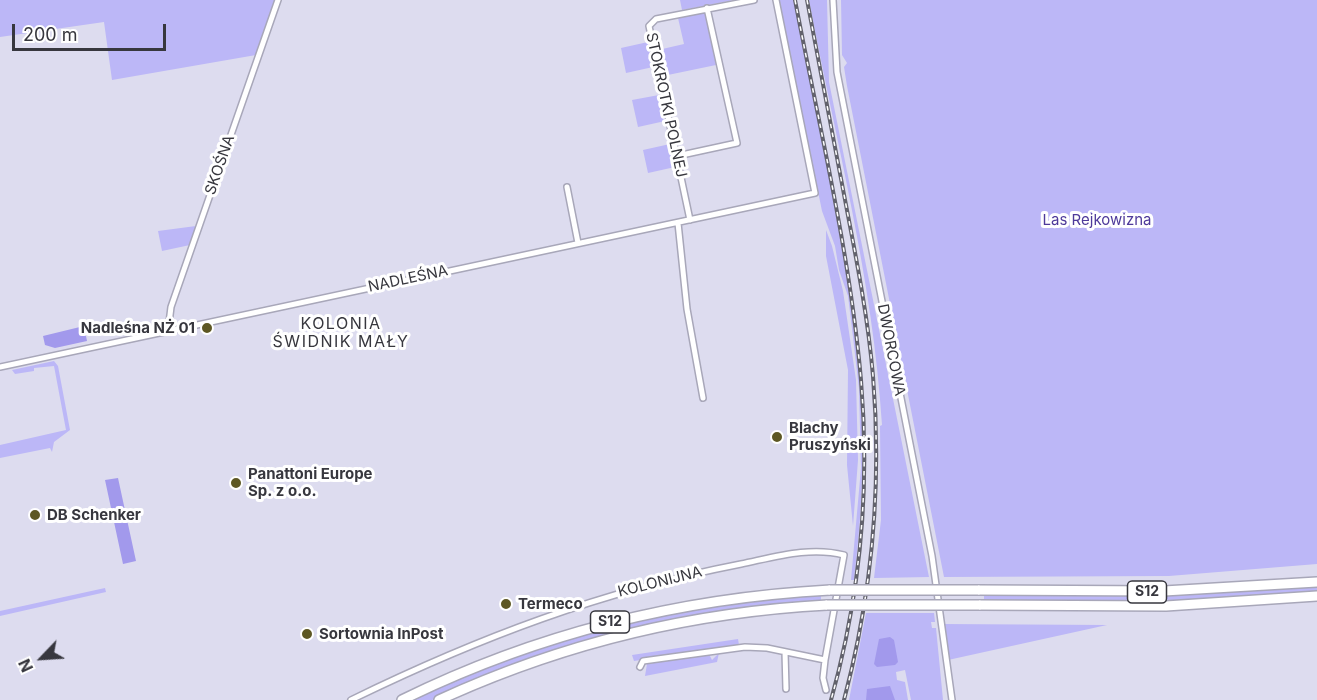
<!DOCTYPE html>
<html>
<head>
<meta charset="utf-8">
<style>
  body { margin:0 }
  #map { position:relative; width:1317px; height:700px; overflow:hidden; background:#dddcef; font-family:Inter,sans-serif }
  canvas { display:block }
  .north { position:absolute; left:12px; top:628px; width:60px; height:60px; -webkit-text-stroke:4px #fff; paint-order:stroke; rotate:245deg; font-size:16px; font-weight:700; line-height:24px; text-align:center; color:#37373e }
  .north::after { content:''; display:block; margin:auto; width:21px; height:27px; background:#37373e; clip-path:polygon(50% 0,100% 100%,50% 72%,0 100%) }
  .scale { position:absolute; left:12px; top:24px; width:154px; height:27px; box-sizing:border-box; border:3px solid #37373e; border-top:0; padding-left:8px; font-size:18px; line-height:21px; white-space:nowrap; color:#37373e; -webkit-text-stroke:4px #fff; paint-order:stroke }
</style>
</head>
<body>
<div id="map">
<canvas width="1317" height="700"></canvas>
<div class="north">N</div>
<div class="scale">200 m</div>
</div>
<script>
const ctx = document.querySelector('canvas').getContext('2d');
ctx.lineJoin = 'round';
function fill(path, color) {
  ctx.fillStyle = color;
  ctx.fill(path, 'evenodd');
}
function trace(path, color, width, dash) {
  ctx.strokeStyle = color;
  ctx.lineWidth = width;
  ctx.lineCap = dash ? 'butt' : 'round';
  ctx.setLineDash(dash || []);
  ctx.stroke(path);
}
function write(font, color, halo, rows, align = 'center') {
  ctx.font = font + ' Inter,sans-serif';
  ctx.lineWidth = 6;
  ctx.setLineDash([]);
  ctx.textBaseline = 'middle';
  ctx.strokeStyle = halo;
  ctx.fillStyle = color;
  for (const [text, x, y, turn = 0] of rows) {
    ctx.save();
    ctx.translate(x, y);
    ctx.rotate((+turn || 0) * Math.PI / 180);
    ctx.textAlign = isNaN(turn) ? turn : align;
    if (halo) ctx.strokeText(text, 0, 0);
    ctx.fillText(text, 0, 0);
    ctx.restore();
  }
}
const green = new Path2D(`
  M 0,0 L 276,0 L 256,55 L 112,80 L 104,22 L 0,37 Z
  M 680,0 L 734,0 L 682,10 Z
  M 779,0 L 794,0 C 819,133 852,268 861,403 C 865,462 861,521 854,580 L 851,580 L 861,468 L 859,389 L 853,337 L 848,296 L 839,270 L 835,246 L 822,211 Z
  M 809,0 L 827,0 L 829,82 L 929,577 L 874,578 L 881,520 L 880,426 L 882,425 C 873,279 836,143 809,0 Z
  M 841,0 L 1317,0 L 1317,564 L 1169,576 L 944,577 L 847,86 L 844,67 L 847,63 L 842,55 Z
  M 705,13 L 716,65 L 663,76 L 658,50 L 684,44 L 678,18 Z
  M 648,42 L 653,67 L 626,73 L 621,48 Z
  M 659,95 L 665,121 L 638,127 L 632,100 Z
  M 670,144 L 675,167 L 648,173 L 643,150 Z
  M 196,226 L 190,245 L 162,251 L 158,231 Z
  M 826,230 L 832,246 L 843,291 L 856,380 L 858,460 L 853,526 L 847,465 L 848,370 L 826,256 Z
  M 54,361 L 58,366 L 70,430 L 54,442 L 52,452 L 50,448 L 0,458 L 0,445 L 66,430 L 54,366 L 34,368 L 34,371 L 15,374 L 12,370 Z
  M 1317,584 L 1317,593 L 1162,603 L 984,602 L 984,594 L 1186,593 Z
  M 105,588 L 106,592 L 0,616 L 0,611 Z
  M 821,596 L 821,602 L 693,617 L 471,683 L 432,700 L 409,700 C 540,637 676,604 821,596 Z
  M 866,613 L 934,613 L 935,622 L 931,622 L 932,628 L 936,628 L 943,700 L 911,700 L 905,670 L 896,672 L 897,680 L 905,682 L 908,700 L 849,700 Z
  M 942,624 L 1107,625 L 948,660 Z
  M 738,639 L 739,645 L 634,661 L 632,655 Z
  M 719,653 L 717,662 L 645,676 L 647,664 L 709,654 L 712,660 Z`);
const water = new Path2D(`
  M 84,326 L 87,341 L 55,348 L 45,345 L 43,336 Z
  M 118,478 L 136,561 L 123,564 L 105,480 Z
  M 890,637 L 894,640 L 898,662 L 895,665 L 877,667 L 874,664 L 879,639 Z
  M 890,686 L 895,700 L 866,700 L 867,689 Z`);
const street = new Path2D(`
  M 833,0 L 837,72 L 932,556 L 952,700
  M 677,156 L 737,143 L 707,8
  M 567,187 L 578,243
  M 690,220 L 649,26 L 656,19 L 754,0
  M 678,223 L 687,309 L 703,398
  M 168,331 L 171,307 L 278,0
  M 0,367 L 815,193 L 776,0
  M 785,652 L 786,689
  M 825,660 L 823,678 L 826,690
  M 351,700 C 478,638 602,591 741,564 C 775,557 810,546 844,555 L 825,660 L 767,648 L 745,647 L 643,661 L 640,667`);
const highway = new Path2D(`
  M 978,590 L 1164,591 L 1317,582
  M 979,605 L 1166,606 L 1317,596
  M 402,700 C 536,634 681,598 830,590
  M 439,700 C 561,644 693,612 827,605`);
const rail = new Path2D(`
  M 795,0 C 819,126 850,253 861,380 C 870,487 860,597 831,700
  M 807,0 C 820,68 833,137 846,205 C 857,262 868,318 873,376 C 882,485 872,594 844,700`);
const highwayBridge = new Path2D(`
  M 830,590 L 978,590
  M 827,605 L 979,605`);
const markers = [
  [207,328,6,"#5d5723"],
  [777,437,6,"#5d5723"],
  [236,483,6,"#5d5723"],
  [35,515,6,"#5d5723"],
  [506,604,6,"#5d5723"],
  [307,634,6,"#5d5723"]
];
const shields = [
  [1147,592,39],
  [610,622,39]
];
const shieldNames = [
  ["S12",1147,592],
  ["S12",610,622]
];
const streetNames = [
  ["STOKROTKI POLNEJ",666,105,78],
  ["SKOŚNA",220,165,-71],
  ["NADLEŚNA",408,279,-12],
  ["DWORCOWA",891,350,79],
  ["KOLONIJNA",660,582,-14]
];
const parkNames = [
  ["Las Rejkowizna",1097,220]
];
const poiNames = [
  ["Nadleśna NŻ 01",195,328,"right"],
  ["Blachy",789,428],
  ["Pruszyński",789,445],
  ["Panattoni Europe",248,474],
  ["Sp. z o.o.",248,491],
  ["DB Schenker",47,515],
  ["Termeco",518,604],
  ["Sortownia InPost",319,634]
];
const neighbourhoodNames = [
  ["KOLONIA",341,324],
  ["ŚWIDNIK MAŁY",341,342]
];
fill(green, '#bcb7f7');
fill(water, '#a299ec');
trace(street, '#a8a7b9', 8);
trace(highway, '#a8a7b9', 12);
trace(street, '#fff', 5);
trace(highway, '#fff', 9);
trace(rail, '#62626c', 4);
trace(rail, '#fff', 1.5, [4.5]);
trace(highwayBridge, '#a8a7b9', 12, []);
trace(highwayBridge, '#fff', 9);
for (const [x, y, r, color] of markers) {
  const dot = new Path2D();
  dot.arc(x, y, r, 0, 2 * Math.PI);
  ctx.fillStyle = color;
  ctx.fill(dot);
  trace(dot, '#fff', 2);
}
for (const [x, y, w] of shields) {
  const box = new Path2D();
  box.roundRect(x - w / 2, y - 11, w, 22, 4.5);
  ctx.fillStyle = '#fff';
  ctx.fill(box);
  trace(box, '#37373e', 1.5);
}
write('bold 14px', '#37373e', null, shieldNames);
write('15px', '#37373e', '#fff', streetNames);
write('15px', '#4e3a9a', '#fff', parkNames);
write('bold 15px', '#37373e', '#fff', poiNames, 'left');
ctx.letterSpacing = '1.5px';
write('16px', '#37373e', '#fff', neighbourhoodNames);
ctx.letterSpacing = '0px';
</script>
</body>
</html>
